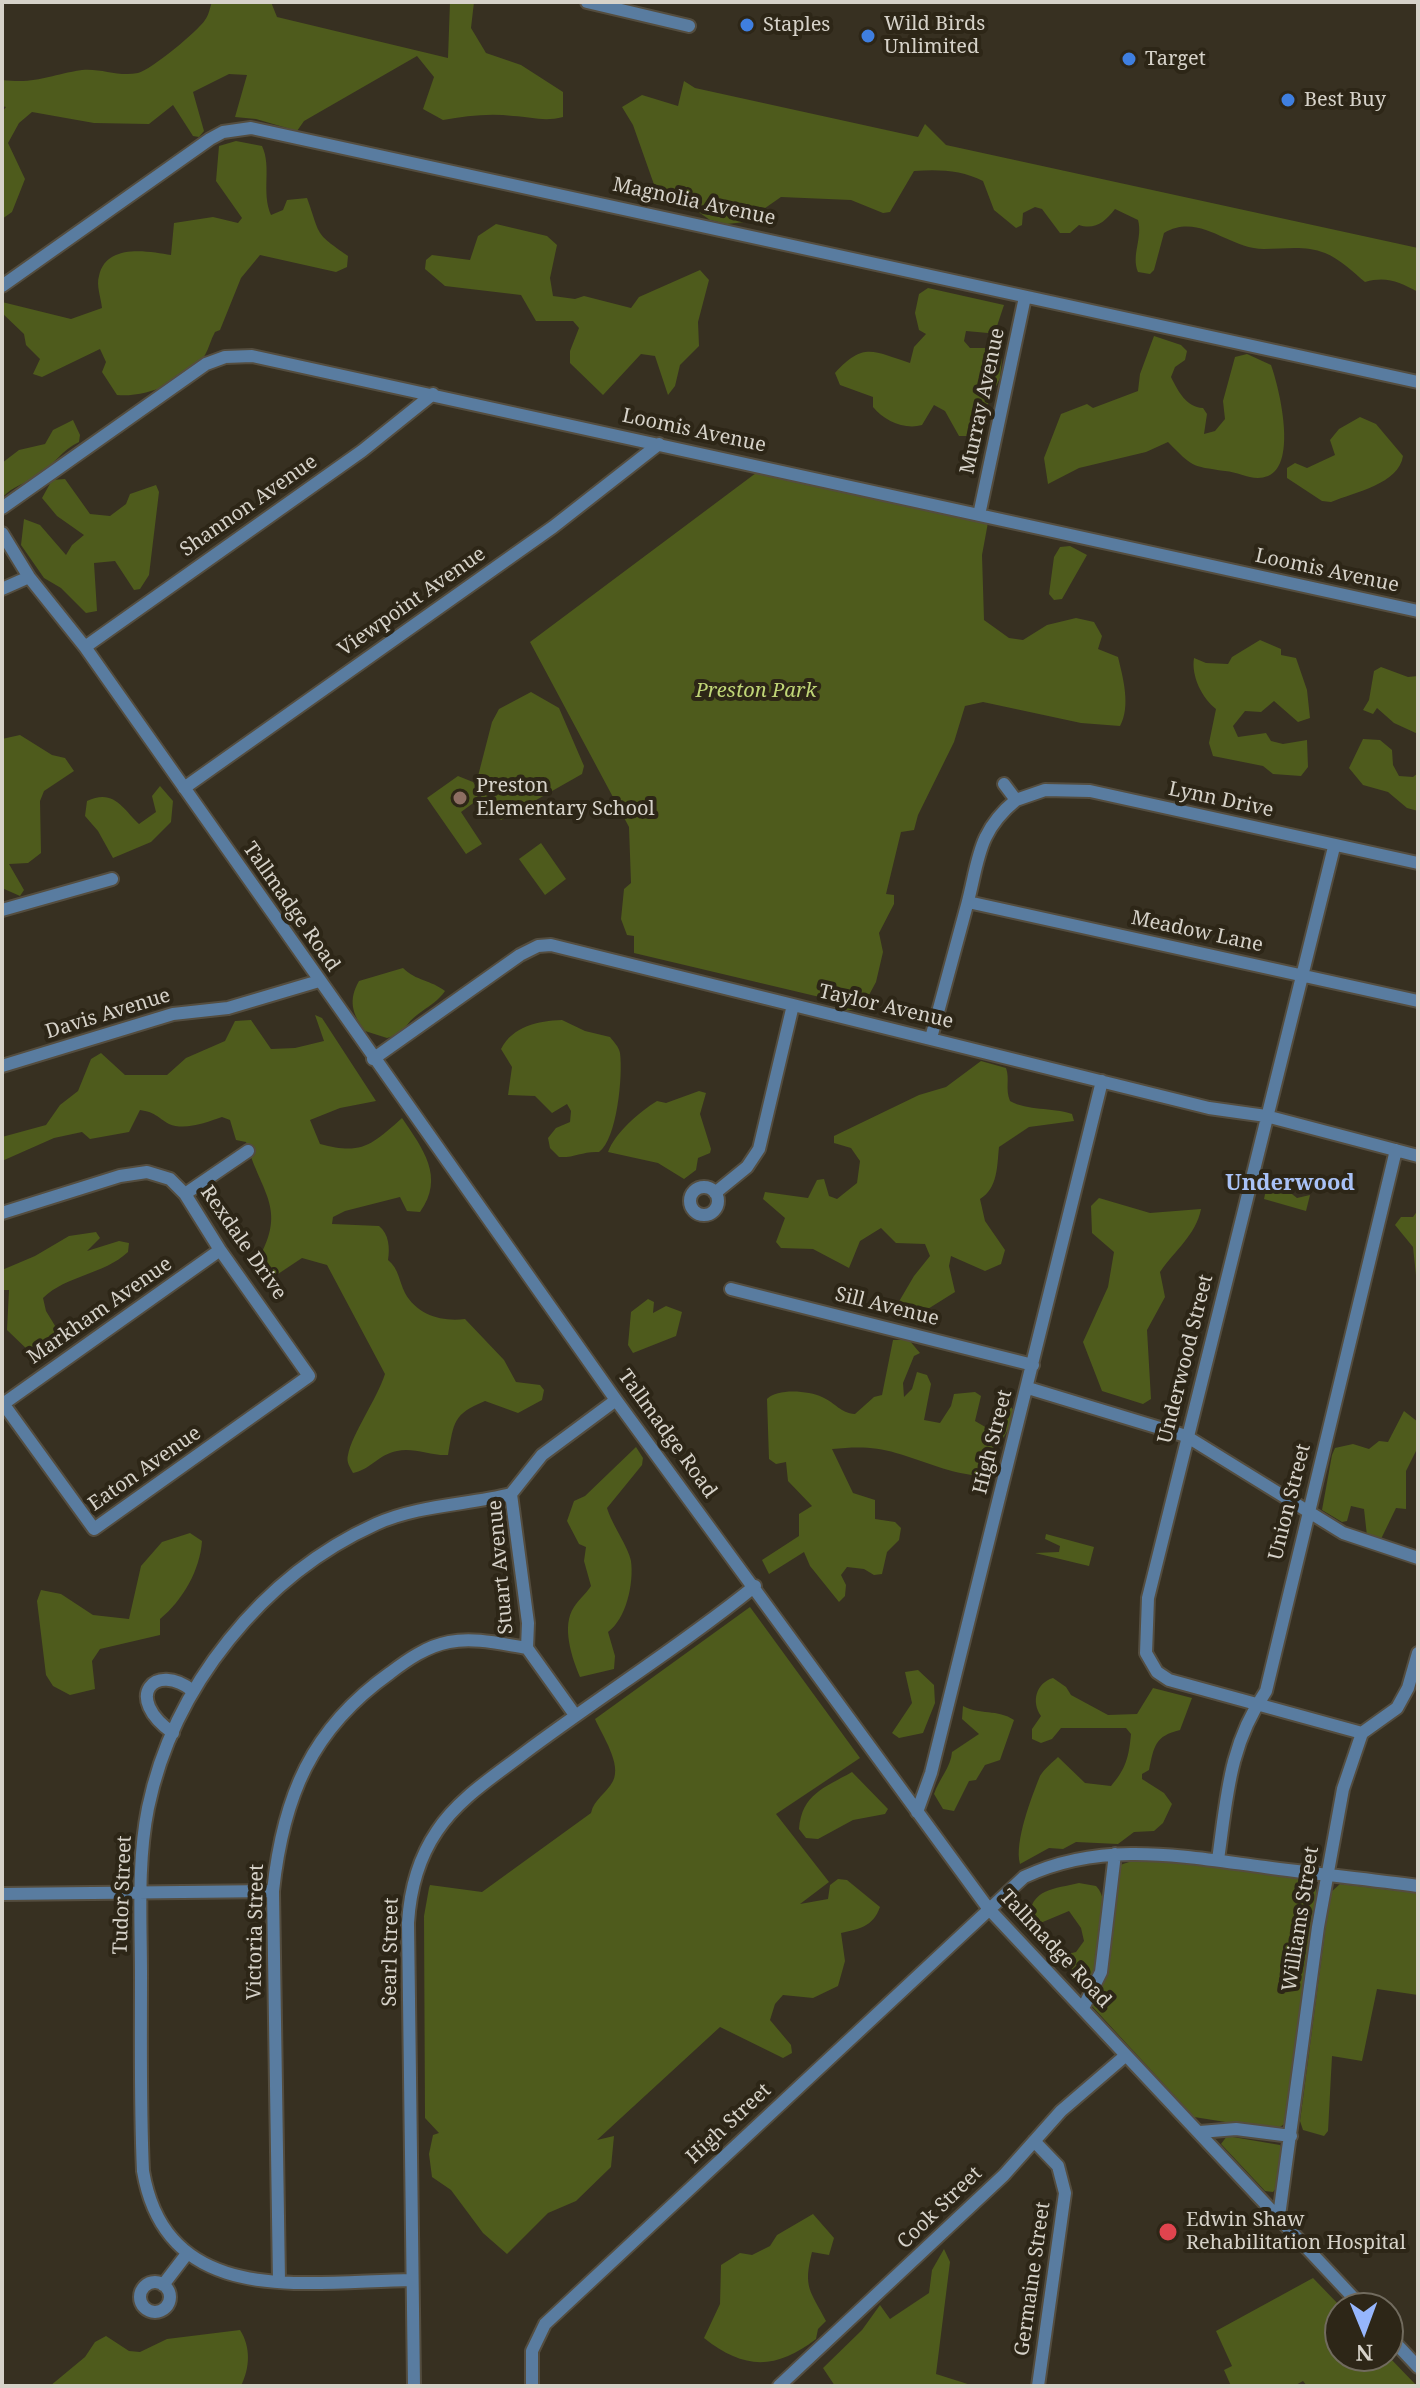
<!DOCTYPE html>
<html>
<head>
<meta charset="utf-8">
<style>
  body { margin:0 }
  #map { position:relative; width:1420px; height:2388px; overflow:hidden; background:#373021; font-family:"Noto Serif",serif }
  canvas { display:block }
  .frame { position:absolute; inset:0; border:4px solid #d6d2c9; pointer-events:none }
  .north { position:absolute; left:1324px; top:2292px; width:80px; height:80px; box-sizing:border-box; background:#2d2617; border:2px solid #716b5e; border-radius:50%; rotate:179deg; font-size:22px; font-weight:700; line-height:32px; text-align:center; color:#d6d2c9 }
  .north::after { content:''; display:block; margin:auto; width:28px; height:36px; background:#96b6fd; clip-path:polygon(50% 0,100% 100%,50% 72%,0 100%) }
</style>
</head>
<body>
<div id="map">
<canvas width="1420" height="2388"></canvas>
<div class="frame"></div>
<div class="north">N</div>
</div>
<script>
const ctx = document.querySelector('canvas').getContext('2d');
ctx.lineJoin = 'round';
function fill(path, color) {
  ctx.fillStyle = color;
  ctx.fill(path, 'evenodd');
}
function trace(path, color, width, dash) {
  ctx.strokeStyle = color;
  ctx.lineWidth = width;
  ctx.lineCap = dash ? 'butt' : 'round';
  ctx.setLineDash(dash || []);
  ctx.stroke(path);
}
function write(font, color, halo, rows, align = 'center') {
  ctx.font = font + ' "Noto Serif",serif';
  ctx.lineWidth = 8;
  ctx.setLineDash([]);
  ctx.textBaseline = 'middle';
  ctx.strokeStyle = halo;
  ctx.fillStyle = color;
  for (const [text, x, y, turn = 0] of rows) {
    ctx.save();
    ctx.translate(x, y);
    ctx.rotate((+turn || 0) * Math.PI / 180);
    ctx.textAlign = isNaN(turn) ? turn : align;
    if (halo) ctx.strokeText(text, 0, 0);
    ctx.fillText(text, 0, 0);
    ctx.restore();
  }
}
const green = new Path2D(`
  M 212,2 L 271,2 L 277,17 L 448,58 L 450,2 L 474,2 L 471,28 L 486,53 L 521,65 L 563,92 L 563,117 C 544,122 532,117 513,116 C 489,113 466,116 443,120 L 423,109 L 434,77 L 417,56 L 304,121 L 297,131 L 256,119 L 235,117 L 247,75 L 229,74 L 193,92 L 204,131 L 199,137 L 193,136 L 173,105 L 149,124 L 94,123 L 32,112 L 19,123 L 8,143 L 25,179 L 12,212 L 2,219 L 2,112 L 6,107 L 2,106 L 2,80 C 39,84 48,75 82,70 C 101,68 118,77 138,73 C 151,70 198,31 205,20 C 209,15 210,7 212,2 Z
  M 684,81 L 695,88 L 918,137 L 925,124 L 946,145 L 1418,248 L 1418,292 C 1399,282 1387,276 1365,282 C 1353,272 1340,259 1325,253 C 1305,245 1285,249 1264,249 C 1228,249 1200,212 1164,233 L 1154,270 L 1150,274 L 1138,272 C 1131,255 1143,238 1138,220 L 1115,209 C 1105,222 1095,230 1079,225 L 1070,233 L 1060,233 L 1042,209 L 1035,207 L 1023,213 L 1022,225 L 1016,228 L 994,210 L 983,181 C 962,170 938,169 914,171 L 890,212 L 883,213 L 851,200 L 781,197 L 745,222 L 727,224 L 710,220 L 690,206 L 657,193 L 633,125 L 622,107 L 642,95 L 678,106 Z
  M 236,141 L 262,146 C 272,167 261,192 271,215 L 283,210 L 287,200 L 307,198 C 321,237 314,232 348,256 L 347,267 L 336,272 L 260,255 L 241,278 L 220,330 L 215,332 C 211,339 209,348 205,355 C 189,381 145,398 117,395 L 102,372 L 106,362 L 100,349 L 42,377 L 33,374 L 40,359 L 26,345 L 24,334 L 2,313 L 2,302 L 71,319 L 102,308 C 101,298 96,285 99,276 C 106,243 148,251 171,255 L 174,223 L 213,217 L 238,223 L 242,218 L 216,181 L 219,146 Z
  M 496,224 L 547,236 L 557,245 L 550,278 L 553,296 L 575,299 L 584,296 L 631,308 L 639,297 L 700,270 L 709,280 L 698,322 L 699,346 L 680,365 L 675,386 L 668,395 L 655,356 L 641,354 L 603,395 L 570,363 L 570,351 L 579,328 L 573,321 L 536,321 L 521,295 L 445,286 L 425,269 L 426,260 L 432,255 L 470,260 L 478,236 Z
  M 928,288 L 1004,305 L 996,329 L 988,333 L 966,331 L 964,341 L 970,348 L 997,348 L 1002,359 L 1000,378 L 976,430 L 967,436 L 959,436 L 945,411 L 934,405 L 922,425 C 905,430 884,421 873,407 L 873,397 L 840,385 L 835,373 C 864,341 874,352 910,363 L 914,347 L 926,334 L 919,330 L 915,313 L 919,294 Z
  M 1154,336 L 1181,345 L 1187,351 L 1185,360 L 1175,367 L 1171,377 C 1178,391 1186,407 1203,408 L 1207,414 L 1204,434 L 1215,431 L 1225,419 L 1223,401 L 1235,357 L 1247,354 L 1271,365 C 1279,387 1298,464 1268,476 C 1253,482 1240,472 1225,471 C 1190,466 1193,467 1168,442 L 1146,452 L 1079,468 L 1048,484 L 1044,458 L 1061,414 L 1087,404 L 1093,408 L 1138,391 L 1140,374 Z
  M 1360,417 L 1376,424 L 1403,456 C 1399,484 1355,492 1331,502 L 1322,501 L 1287,478 L 1287,468 L 1295,463 L 1307,468 L 1335,455 L 1330,440 L 1339,429 Z
  M 73,420 L 80,435 L 79,442 C 62,450 54,464 40,475 C 26,484 13,485 2,498 L 2,463 L 19,450 L 45,444 L 53,430 Z
  M 764,467 L 989,517 L 982,555 L 984,620 L 1009,638 L 1023,640 L 1047,625 L 1076,618 L 1094,622 L 1102,636 L 1098,649 L 1118,657 C 1123,678 1131,706 1120,726 L 1081,723 L 983,702 L 965,706 L 954,742 L 918,815 L 914,830 L 901,832 L 886,894 L 894,895 L 894,904 L 879,933 L 883,952 L 876,982 L 862,1008 L 844,1011 L 828,999 L 634,953 L 634,936 L 627,935 L 621,919 L 624,889 L 631,883 L 629,827 L 530,642 Z
  M 65,479 L 90,514 L 110,516 L 126,504 L 130,494 L 156,485 L 159,492 L 149,575 L 140,589 L 134,590 L 115,561 L 94,563 L 97,611 L 86,613 L 61,588 L 44,578 L 21,545 L 24,519 L 40,525 L 66,555 L 72,545 L 84,535 L 57,516 L 42,498 L 52,480 Z
  M 1070,546 L 1087,555 L 1062,599 L 1054,600 L 1049,594 L 1054,557 L 1060,547 Z
  M 1260,640 L 1281,649 L 1281,655 L 1296,658 L 1307,690 L 1310,718 L 1298,722 L 1274,701 L 1261,712 L 1245,711 L 1233,726 L 1238,737 L 1266,733 L 1271,741 L 1283,744 L 1307,740 L 1308,767 L 1301,776 L 1273,774 L 1263,766 L 1213,756 L 1209,743 L 1216,709 C 1202,698 1191,676 1194,658 L 1206,663 L 1228,664 L 1232,657 Z
  M 1381,667 L 1408,677 L 1418,676 L 1418,734 L 1394,723 L 1377,708 L 1373,714 L 1363,710 L 1369,700 L 1374,671 Z
  M 531,692 L 559,708 L 584,766 L 582,774 L 501,820 L 483,803 L 477,780 L 492,722 L 499,709 Z
  M 20,735 L 52,755 L 65,758 L 74,771 L 44,791 L 40,801 L 41,853 L 28,863 L 9,864 L 24,890 L 20,896 L 2,888 L 2,739 Z
  M 1363,739 L 1380,740 L 1392,750 L 1393,765 L 1399,776 L 1413,777 L 1418,773 L 1418,811 L 1407,808 L 1388,792 L 1363,785 L 1349,768 Z
  M 458,776 L 473,782 L 479,791 L 476,801 L 461,812 L 482,844 L 466,854 L 427,798 Z
  M 160,786 L 173,801 L 171,822 L 151,842 L 113,858 L 98,831 L 85,816 L 87,801 C 114,788 123,809 139,824 L 156,812 L 152,796 Z
  M 541,843 L 566,879 L 545,895 L 519,859 Z
  M 403,968 C 416,981 431,980 445,991 C 433,1009 411,1012 402,1034 L 387,1038 L 365,1031 C 352,1014 348,1000 359,981 Z
  M 315,1015 L 322,1018 L 376,1101 L 340,1108 L 310,1120 L 320,1144 C 361,1155 371,1146 402,1118 C 423,1149 445,1177 420,1212 L 407,1211 L 400,1197 L 345,1211 L 333,1217 L 332,1224 L 379,1226 C 389,1234 390,1248 388,1260 C 399,1269 399,1281 405,1293 C 417,1315 442,1322 465,1319 L 504,1360 L 516,1382 L 540,1385 L 544,1390 L 542,1400 L 518,1413 L 485,1401 C 453,1414 454,1422 448,1455 C 431,1456 413,1447 397,1451 C 379,1454 370,1470 353,1473 C 350,1467 346,1462 348,1455 C 352,1434 377,1399 385,1374 L 327,1265 L 302,1258 L 272,1278 L 260,1274 L 255,1265 C 289,1209 262,1196 246,1142 L 236,1140 L 230,1120 L 222,1117 C 207,1122 185,1131 169,1124 C 157,1117 155,1112 140,1110 L 129,1132 L 90,1139 L 82,1132 L 54,1138 L 2,1161 L 2,1137 L 46,1125 L 60,1105 L 78,1091 L 91,1059 L 101,1053 L 125,1075 L 167,1075 L 186,1058 L 225,1041 L 235,1021 L 251,1020 L 271,1049 L 295,1048 L 324,1041 Z
  M 562,1020 L 585,1031 L 610,1037 C 614,1042 619,1047 620,1053 C 623,1076 617,1139 599,1152 C 583,1151 574,1158 559,1157 L 550,1148 L 548,1138 L 556,1128 L 570,1122 L 571,1111 L 567,1104 L 552,1113 L 535,1096 L 508,1095 L 512,1067 L 501,1049 C 513,1026 538,1021 562,1020 Z
  M 981,1061 L 1006,1068 C 1010,1079 1005,1089 1010,1101 C 1028,1111 1051,1107 1072,1114 L 1074,1121 L 1029,1127 L 999,1147 C 997,1166 998,1188 980,1199 L 985,1221 L 1005,1250 L 1001,1264 L 985,1271 L 951,1256 L 949,1266 L 955,1292 L 923,1312 L 920,1323 L 909,1321 L 894,1310 L 914,1276 L 930,1256 L 925,1244 L 896,1243 L 881,1228 L 860,1241 L 849,1268 L 813,1249 L 781,1248 L 776,1242 L 785,1218 L 763,1199 L 765,1192 L 808,1198 L 817,1180 L 824,1179 L 829,1196 L 837,1199 L 857,1183 L 860,1161 L 851,1148 L 834,1143 L 834,1136 L 919,1095 L 946,1087 Z
  M 699,1091 L 706,1093 L 700,1114 L 711,1149 L 710,1153 L 698,1158 L 696,1170 L 684,1179 L 658,1163 L 608,1152 C 615,1133 639,1112 657,1101 L 666,1103 Z
  M 1269,1176 L 1297,1198 L 1310,1195 L 1306,1211 L 1264,1199 Z
  M 1099,1198 L 1150,1213 L 1201,1209 C 1196,1235 1175,1250 1160,1272 L 1165,1297 L 1147,1330 L 1151,1399 L 1143,1404 L 1102,1391 L 1083,1342 L 1108,1287 L 1114,1252 L 1092,1233 L 1091,1206 Z
  M 1418,1210 L 1418,1294 L 1413,1247 L 1395,1225 L 1401,1217 L 1413,1217 Z
  M 96,1232 L 100,1238 L 87,1251 L 119,1241 L 129,1243 L 128,1252 C 103,1275 67,1275 43,1298 L 46,1311 L 60,1334 L 32,1354 L 7,1330 L 9,1290 L 2,1290 L 2,1270 L 35,1256 L 69,1236 Z
  M 648,1299 L 654,1302 L 653,1313 L 666,1306 L 682,1312 L 676,1336 L 633,1353 L 628,1345 L 631,1312 Z
  M 893,1340 L 909,1340 L 920,1353 L 914,1356 L 903,1383 L 904,1397 L 912,1389 L 917,1372 L 927,1375 L 931,1384 L 924,1420 L 940,1423 L 951,1406 L 954,1394 L 975,1392 L 981,1396 L 975,1421 L 987,1428 L 998,1418 L 1004,1403 L 1007,1402 L 1015,1412 C 1010,1432 990,1456 989,1471 L 982,1476 C 950,1474 925,1461 896,1453 C 874,1446 854,1447 832,1449 L 853,1493 L 875,1500 L 875,1519 L 895,1522 L 901,1528 L 899,1540 L 887,1552 L 882,1574 L 874,1575 L 864,1569 L 847,1567 L 841,1575 L 846,1585 L 845,1596 L 839,1602 L 810,1566 L 804,1552 L 769,1574 L 762,1560 L 799,1536 L 799,1514 L 812,1506 L 788,1481 L 786,1462 L 776,1464 L 769,1459 L 767,1399 C 778,1388 809,1391 822,1397 C 836,1403 840,1413 855,1414 L 874,1397 L 882,1395 Z
  M 1404,1411 L 1418,1422 L 1418,1447 L 1406,1471 L 1406,1509 L 1396,1508 L 1381,1539 L 1373,1541 L 1367,1536 L 1364,1509 L 1351,1506 L 1347,1521 L 1342,1522 L 1322,1510 L 1332,1455 L 1335,1448 L 1353,1444 L 1369,1449 L 1379,1441 L 1388,1442 Z
  M 636,1447 L 643,1458 L 642,1465 L 607,1508 C 612,1525 628,1546 631,1561 C 634,1584 626,1619 608,1632 L 615,1656 L 614,1669 L 580,1677 C 572,1658 561,1626 574,1607 C 579,1599 586,1594 591,1586 L 584,1561 L 586,1547 L 579,1544 L 567,1521 L 574,1501 L 585,1496 Z
  M 190,1533 L 202,1541 C 200,1570 183,1600 160,1619 L 160,1635 L 100,1649 L 92,1661 L 95,1689 L 70,1695 L 53,1686 L 46,1675 L 37,1601 L 41,1590 L 61,1594 L 93,1615 L 129,1619 L 141,1566 L 162,1542 Z
  M 1046,1534 L 1094,1547 L 1089,1566 L 1035,1553 L 1059,1552 L 1060,1546 L 1045,1539 Z
  M 750,1607 L 860,1758 L 776,1814 L 829,1882 L 800,1904 L 828,1899 L 830,1885 L 838,1879 L 847,1880 L 880,1907 C 873,1927 859,1929 841,1933 L 845,1961 L 838,1986 L 813,1998 L 783,1995 L 775,2004 L 770,2020 L 791,2045 L 792,2053 L 783,2058 L 720,2027 L 597,2140 L 614,2136 L 611,2167 L 576,2201 L 548,2213 L 507,2254 L 483,2233 L 451,2190 L 432,2177 L 429,2154 L 433,2135 L 439,2133 L 425,2118 L 424,1916 L 429,1888 L 430,1885 L 482,1892 L 591,1813 C 594,1799 607,1793 613,1781 C 622,1764 602,1735 595,1719 Z
  M 918,1670 L 934,1685 L 935,1703 L 923,1733 L 899,1738 L 892,1733 L 912,1703 L 905,1672 Z
  M 1053,1678 L 1066,1687 L 1071,1695 L 1108,1715 L 1137,1714 L 1153,1688 L 1192,1698 L 1180,1730 C 1155,1736 1154,1746 1149,1770 L 1142,1774 L 1142,1779 L 1164,1793 L 1172,1804 L 1163,1823 L 1154,1831 L 1134,1832 L 1118,1844 L 1076,1842 L 1063,1849 L 1049,1848 L 1020,1864 C 1014,1842 1032,1796 1040,1776 C 1044,1769 1053,1762 1058,1757 L 1085,1783 L 1111,1786 C 1126,1769 1129,1756 1131,1734 L 1126,1728 L 1061,1728 L 1052,1739 L 1041,1743 L 1032,1739 L 1032,1729 L 1041,1716 C 1031,1702 1036,1683 1053,1678 Z
  M 963,1706 C 979,1715 998,1709 1014,1720 L 1000,1760 L 985,1765 L 976,1780 L 969,1781 L 954,1811 L 943,1809 L 934,1794 C 939,1779 951,1767 952,1752 L 979,1734 L 962,1719 Z
  M 852,1772 L 888,1809 L 885,1814 L 853,1820 L 818,1839 L 806,1838 L 799,1829 C 802,1794 824,1788 852,1772 Z
  M 1138,1859 L 1269,1873 L 1316,1883 L 1317,1912 L 1287,2122 L 1276,2130 L 1194,2117 L 1090,2004 C 1118,1958 1101,1911 1120,1865 Z
  M 1079,1883 L 1096,1886 C 1113,1902 1104,1966 1088,1982 L 1081,1980 L 1060,1956 L 1076,1952 L 1084,1941 L 1081,1928 L 1069,1911 L 1038,1924 L 1029,1920 C 1030,1888 1055,1889 1079,1883 Z
  M 1340,1884 L 1418,1893 L 1418,1995 L 1377,1989 L 1362,2061 L 1332,2056 L 1328,2131 L 1324,2136 L 1303,2130 L 1300,2121 L 1330,1893 Z
  M 1227,2136 L 1280,2145 L 1282,2149 L 1277,2187 L 1273,2192 L 1265,2191 L 1221,2144 Z
  M 813,2214 L 834,2238 L 829,2255 L 812,2252 C 803,2288 810,2290 826,2321 L 818,2329 L 816,2339 C 776,2370 744,2370 704,2338 L 720,2304 L 721,2265 L 740,2253 L 752,2255 L 770,2246 L 777,2235 Z
  M 944,2249 L 950,2262 L 936,2374 L 974,2386 L 835,2386 L 823,2368 L 862,2330 L 880,2305 L 890,2319 L 929,2293 L 932,2270 Z
  M 1313,2278 L 1342,2308 L 1340,2356 L 1388,2356 L 1417,2386 L 1307,2386 L 1303,2381 L 1294,2386 L 1231,2386 L 1224,2370 L 1232,2366 L 1216,2331 Z
  M 240,2330 C 251,2347 250,2368 241,2386 L 50,2386 L 85,2357 L 95,2342 L 106,2336 L 129,2351 L 140,2352 L 167,2339 Z`);
const minor = new Path2D(`
  M 587,2 L 689,26
  M 2,286 L 210,139 L 223,132 L 251,128 L 1418,382
  M 2,508 L 206,364 L 225,357 L 252,356 L 1418,611
  M 979,515 L 1025,297
  M 2,533 L 29,577 L 85,647 L 616,1400 L 988,1908 L 1363,2308
  M 2,589 L 29,577
  M 85,647 L 362,451 L 433,394
  M 1004,784 L 1016,800 L 1045,790 L 1090,791 L 1418,863
  M 184,788 L 553,527 L 659,444
  M 1334,847 L 1148,1598 L 1146,1653 L 1157,1672 L 1169,1680 L 1362,1733
  M 968,902 L 1418,1001
  M 2,910 L 112,879
  M 931,1038 C 943,993 955,949 967,905 C 979,860 977,832 1016,800
  M 373,1059 L 520,955 L 538,946 L 551,945 L 1209,1108 L 1266,1116 L 1418,1156
  M 2,1066 L 173,1014 L 228,1008 L 319,981
  M690 1201a14 14 0 1 1 28 0a14 14 0 1 1-28 0Z
  M 715,1193 L 747,1167 L 759,1149 L 793,1005
  M 185,1194 L 248,1151
  M 2,1213 L 120,1176 L 147,1172 L 170,1179 L 185,1194 L 220,1250 L 309,1376 L 94,1529 L 2,1402
  M 731,1289 L 1033,1365
  M 1028,1388 L 1186,1436 L 1343,1533 L 1418,1558
  M 3,1404 L 220,1250
  M 575,1715 L 527,1648 L 528,1623 L 511,1494 L 542,1455 L 616,1400
  M 173,1733 C 122,1697 155,1661 193,1691
  M 917,1812 L 931,1773 L 1102,1081
  M 1218,1860 C 1227,1796 1229,1745 1266,1691 L 1396,1150
  M 2,1894 L 273,1891
  M 1083,2008 L 1101,1972 L 1115,1854
  M 1200,2132 L 1236,2129 L 1291,2136
  M 1034,2141 L 1058,2166 L 1065,2193 L 1038,2386
  M 1279,2216 L 1318,1927 L 1343,1789 L 1362,1733 L 1397,1708 L 1408,1688 L 1418,1653
  M 412,2280 C 307,2281 167,2310 143,2171 C 140,2106 141,2042 141,1977 C 141,1920 137,1863 148,1808 C 173,1687 263,1575 376,1524 C 418,1505 467,1505 511,1494
  M 279,2281 L 273,1891 C 283,1797 311,1729 390,1673 C 407,1660 427,1646 449,1642 C 475,1637 501,1644 527,1648
  M140 2297a15 15 0 1 1 30 0a15 15 0 1 1-30 0Z
  M 163,2285 L 186,2255
  M 1388,2335 L 1418,2367
  M 414,2386 L 408,1923 C 410,1889 418,1859 437,1831 C 458,1799 493,1777 523,1754 C 599,1697 681,1646 755,1586
  M 532,2386 L 532,2351 L 545,2324 L 1024,1877 C 1103,1840 1181,1856 1265,1867 C 1316,1874 1367,1879 1418,1886
  M 779,2386 L 1004,2175 L 1061,2111 L 1125,2056`);
const markers = [
  [747,25,8,"#3f7fe0"],
  [868,36,8,"#3f7fe0"],
  [1129,59,8,"#3f7fe0"],
  [1288,100,8,"#3f7fe0"],
  [460,798,8,"#8d6e63"],
  [1168,2232,10,"#e0444e"]
];
const poiNames = [
  ["Wild Birds",884,24],
  ["Unlimited",884,47],
  ["Staples",763,25],
  ["Target",1145,59],
  ["Best Buy",1304,100],
  ["Preston",476,786],
  ["Elementary School",476,809],
  ["Edwin Shaw",1186,2220],
  ["Rehabilitation Hospital",1186,2243]
];
const streetNames = [
  ["Magnolia Avenue",694,202,12],
  ["Murray Avenue",983,401,-78],
  ["Loomis Avenue",694,431,12],
  ["Shannon Avenue",249,506,-35],
  ["Loomis Avenue",1327,571,12],
  ["Viewpoint Avenue",412,602,-35],
  ["Lynn Drive",1221,800,12],
  ["Tallmadge Road",291,907,55],
  ["Meadow Lane",1197,932,12],
  ["Taylor Avenue",886,1007,13],
  ["Davis Avenue",108,1014,-17],
  ["Rexdale Drive",243,1243,55],
  ["Sill Avenue",887,1307,14],
  ["Markham Avenue",100,1311,-35],
  ["Underwood Street",1186,1359,-76],
  ["Tallmadge Road",667,1434,54],
  ["High Street",993,1442,-76],
  ["Eaton Avenue",145,1469,-35],
  ["Union Street",1290,1502,-76],
  ["Stuart Avenue",501,1567,-95],
  ["Tudor Street",123,1895,-88],
  ["Williams Street",1301,1919,-81],
  ["Victoria Street",256,1932,-89],
  ["Tallmadge Road",1055,1949,47],
  ["Searl Street",391,1952,-89],
  ["High Street",729,2124,-43],
  ["Cook Street",940,2208,-44],
  ["Germaine Street",1033,2279,-82]
];
const parkNames = [
  ["Preston Park",756,691]
];
const neighbourhoodNames = [
  ["Underwood",1290,1184]
];
fill(green, '#4e5b1c');
trace(minor, '#544d3f', 16);
trace(minor, '#597ca0', 12);
for (const [x, y, r, color] of markers) {
  const dot = new Path2D();
  dot.arc(x, y, r, 0, 2 * Math.PI);
  ctx.fillStyle = color;
  ctx.fill(dot);
  trace(dot, '#2d2617', 3);
}
write('20px', '#d6d2c9', '#2d2617', poiNames, 'left');
write('20px', '#d6d2c9', '#2d2617', streetNames);
write('italic 20px', '#c0d677', '#2d2617', parkNames);
write('bold 22px', '#a9c2f7', '#2d2617', neighbourhoodNames);
</script>
</body>
</html>
